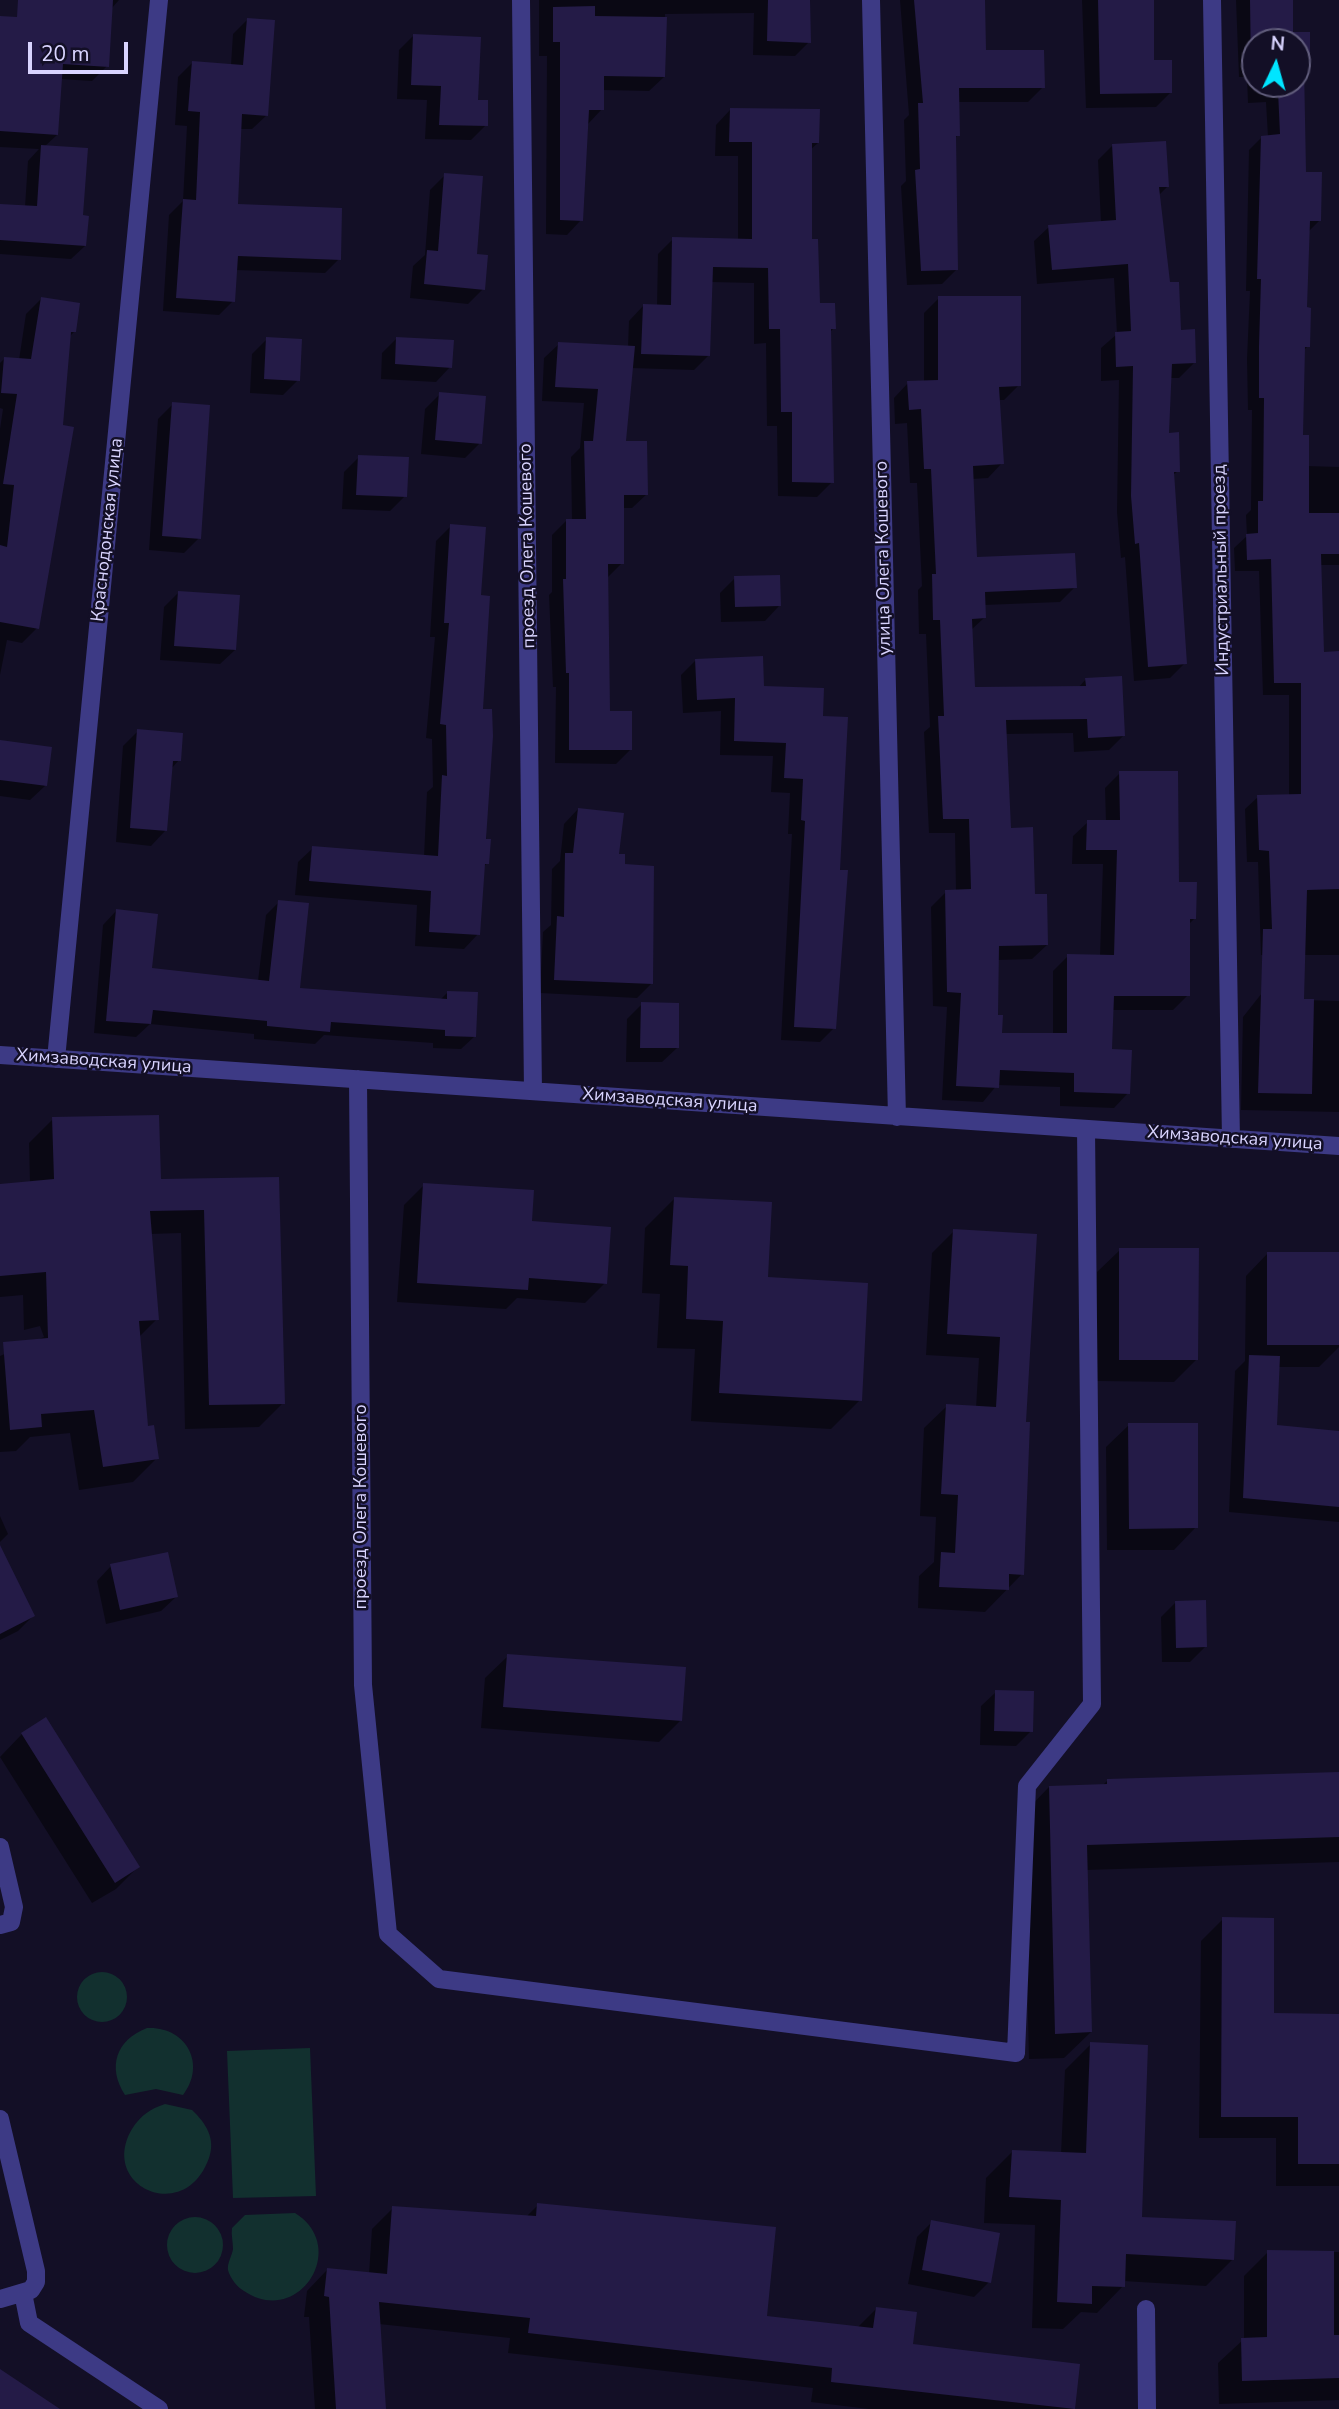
<!DOCTYPE html>
<html>
<head>
<meta charset="utf-8">
<style>
  body { margin:0 }
  #map { position:relative; width:1339px; height:2409px; overflow:hidden; background:#130f26; font-family:"Nunito Sans",sans-serif }
  canvas { display:block }
  .north { position:absolute; left:1241px; top:28px; width:70px; height:70px; box-sizing:border-box; background:#130f26; border:2px solid #625e7d; border-radius:50%; rotate:5deg; font-size:19px; font-weight:700; line-height:28px; text-align:center; color:#d9d4ff }
  .north::after { content:''; display:block; margin:auto; width:24px; height:32px; background:#00e5ff; clip-path:polygon(50% 0,100% 100%,50% 72%,0 100%) }
  .scale { position:absolute; left:28px; top:42px; width:100px; height:32px; box-sizing:border-box; border:4px solid #d9d4ff; border-top:0; padding-left:9px; font-size:21px; line-height:24px; white-space:nowrap; color:#d9d4ff; -webkit-text-stroke:5px #130f26; paint-order:stroke }
</style>
</head>
<body>
<div id="map">
<canvas width="1339" height="2409"></canvas>
<div class="north">N</div>
<div class="scale">20 m</div>
</div>
<script>
const ctx = document.querySelector('canvas').getContext('2d');
ctx.lineJoin = 'round';
function fill(path, color) {
  ctx.fillStyle = color;
  ctx.fill(path, 'evenodd');
}
function trace(path, color, width, dash) {
  ctx.strokeStyle = color;
  ctx.lineWidth = width;
  ctx.lineCap = dash ? 'butt' : 'round';
  ctx.setLineDash(dash || []);
  ctx.stroke(path);
}
function write(font, color, halo, rows, align = 'center') {
  ctx.font = font + ' "Nunito Sans",sans-serif';
  ctx.lineWidth = 5;
  ctx.setLineDash([]);
  ctx.textBaseline = 'middle';
  ctx.strokeStyle = halo;
  ctx.fillStyle = color;
  for (const [text, x, y, turn = 0] of rows) {
    ctx.save();
    ctx.translate(x, y);
    ctx.rotate((+turn || 0) * Math.PI / 180);
    ctx.textAlign = isNaN(turn) ? turn : align;
    if (halo) ctx.strokeText(text, 0, 0);
    ctx.fillText(text, 0, 0);
    ctx.restore();
  }
}
const green = new Path2D(`
  M77 1997a25 25 0 1 1 50 0a25 25 0 1 1-50 0Z
  M 147,2028 C 186,2026 207,2064 183,2095 L 156,2089 L 125,2095 C 107,2067 116,2040 147,2028 Z
  M 310,2048 L 316,2196 L 233,2198 L 227,2051 Z
  M 165,2104 L 192,2110 C 206,2123 216,2139 209,2158 C 185,2226 98,2186 132,2129 C 141,2115 150,2109 165,2104 Z
  M 295,2213 C 350,2247 299,2328 244,2291 C 237,2287 230,2278 228,2270 C 227,2263 232,2256 233,2249 C 233,2242 231,2235 232,2228 L 245,2215 Z
  M167 2245a28 28 0 1 1 56 0a28 28 0 1 1-56 0Z`);
const shadow = new Path2D(`
  M 65,0 L 119,0 L 111,9 L 107,66 L 92,81 L 60,79 L 57,135 L 44,147 L 82,217 L 85,246 L 71,259 L 0,254 L 0,206 L 25,207 L 28,161 L 39,149 L 0,147 L 0,18 L 64,22 Z
  M 539,0 L 809,0 L 809,42 L 795,56 L 753,55 L 754,13 L 665,14 L 664,77 L 649,91 L 602,90 L 602,109 L 588,124 L 581,220 L 567,235 L 546,234 L 547,56 L 539,56 Z
  M 900,0 L 983,0 L 984,52 L 1043,87 L 1028,102 L 957,102 L 958,135 L 954,139 L 957,269 L 942,284 L 907,285 L 901,186 L 906,181 L 904,120 L 909,115 Z
  M 1082,0 L 1152,0 L 1153,62 L 1171,92 L 1156,107 L 1086,108 Z
  M 1236,0 L 1291,0 L 1292,34 L 1308,34 L 1309,64 L 1302,71 L 1305,174 L 1320,220 L 1308,232 L 1305,309 L 1308,346 L 1303,351 L 1301,437 L 1307,466 L 1339,467 L 1339,565 L 1320,565 L 1322,653 L 1339,653 L 1339,955 L 1261,955 L 1258,862 L 1247,862 L 1245,809 L 1258,797 L 1289,796 L 1289,695 L 1263,695 L 1259,571 L 1235,571 L 1234,548 L 1247,536 L 1246,515 L 1251,510 L 1252,410 L 1248,410 L 1247,359 L 1250,291 L 1246,291 L 1249,150 L 1262,137 L 1268,137 L 1266,102 L 1248,103 L 1247,77 L 1239,77 ZM 1255,42 L 1297,42 L 1297,84 L 1255,84 Z
  M 247,20 L 267,115 L 252,129 L 240,129 L 236,206 L 339,259 L 325,273 L 235,270 L 233,301 L 219,315 L 163,311 L 169,215 L 183,201 L 187,126 L 175,125 L 178,77 L 192,63 L 231,65 L 233,34 Z
  M 414,35 L 486,125 L 471,140 L 425,139 L 427,100 L 397,99 L 399,50 Z
  M 730,110 L 818,143 L 810,150 L 811,241 L 819,305 L 834,328 L 829,333 L 832,482 L 817,497 L 778,496 L 777,426 L 767,426 L 766,343 L 754,344 L 754,283 L 711,282 L 709,355 L 694,370 L 631,368 L 624,443 L 647,494 L 632,508 L 622,508 L 622,563 L 608,577 L 608,713 L 630,750 L 616,764 L 555,763 L 556,687 L 553,687 L 549,595 L 552,592 L 552,535 L 566,521 L 572,521 L 571,457 L 580,448 L 584,403 L 542,401 L 544,358 L 559,344 L 628,347 L 629,321 L 643,306 L 657,307 L 658,254 L 673,239 L 738,240 L 738,156 L 715,156 L 716,125 Z
  M 1112,146 L 1168,186 L 1158,196 L 1168,284 L 1179,332 L 1194,363 L 1179,378 L 1170,378 L 1167,434 L 1178,471 L 1172,476 L 1185,663 L 1170,678 L 1134,681 L 1125,557 L 1121,558 L 1117,512 L 1119,380 L 1101,381 L 1101,348 L 1117,334 L 1114,278 L 1037,284 L 1034,241 L 1049,227 L 1101,223 L 1098,160 Z
  M 445,175 L 475,256 L 483,289 L 468,304 L 410,298 L 413,266 L 425,255 L 430,190 Z
  M 939,298 L 1019,385 L 1004,400 L 998,400 L 1002,463 L 988,478 L 972,479 L 976,559 L 1075,587 L 1060,602 L 984,605 L 984,618 L 971,630 L 974,688 L 1078,688 L 1086,679 L 1124,735 L 1109,750 L 1074,752 L 1073,733 L 1005,734 L 1009,830 L 1047,945 L 1032,959 L 997,960 L 996,1017 L 1000,1034 L 1053,1035 L 1053,971 L 1068,956 L 1100,956 L 1103,864 L 1072,864 L 1073,836 L 1088,822 L 1106,822 L 1105,788 L 1120,773 L 1195,918 L 1188,925 L 1188,995 L 1173,1010 L 1112,1010 L 1110,1050 L 1128,1093 L 1114,1108 L 1060,1106 L 1060,1087 L 997,1085 L 983,1102 L 942,1100 L 947,1007 L 933,1006 L 931,907 L 946,892 L 956,891 L 955,833 L 929,833 L 924,732 L 930,727 L 926,634 L 919,634 L 918,590 L 922,586 L 917,483 L 910,483 L 907,423 L 895,424 L 894,398 L 908,383 L 924,382 L 924,313 Z
  M 41,299 L 74,332 L 69,337 L 37,628 L 22,643 L 7,640 L 0,675 L 0,429 L 3,409 L 0,408 L 0,363 L 5,358 L 19,360 L 26,314 Z
  M 397,338 L 450,367 L 436,382 L 381,379 L 382,353 Z
  M 267,339 L 298,380 L 283,395 L 250,393 L 252,354 Z
  M 440,394 L 480,443 L 465,458 L 421,454 L 425,409 Z
  M 173,404 L 199,538 L 184,553 L 149,550 L 158,419 Z
  M 359,457 L 405,496 L 390,511 L 342,509 L 344,472 Z
  M 451,526 L 479,597 L 487,863 L 483,868 L 478,934 L 464,949 L 415,946 L 417,905 L 295,895 L 298,862 L 313,848 L 424,857 L 427,792 L 433,787 L 432,739 L 426,738 L 435,637 L 430,637 L 436,541 Z
  M 735,578 L 779,606 L 765,621 L 721,622 L 720,593 Z
  M 179,592 L 235,650 L 220,664 L 160,660 L 164,607 Z
  M 695,661 L 763,688 L 821,718 L 839,872 L 834,1028 L 820,1042 L 781,1040 L 792,834 L 788,834 L 790,793 L 771,792 L 773,756 L 720,755 L 721,711 L 683,713 L 681,675 Z
  M 138,731 L 179,760 L 171,769 L 165,831 L 151,846 L 116,842 L 123,746 Z
  M 0,747 L 45,786 L 30,800 L 0,796 Z
  M 578,809 L 623,866 L 651,984 L 637,998 L 540,993 L 543,932 L 551,925 L 552,869 L 560,861 L 564,824 Z
  M 279,902 L 298,990 L 440,1000 L 448,992 L 475,1036 L 461,1049 L 433,1048 L 433,1043 L 324,1035 L 315,1044 L 254,1039 L 254,1034 L 150,1024 L 136,1037 L 94,1033 L 103,925 L 116,911 L 150,969 L 258,981 L 266,915 Z
  M 1262,993 L 1302,1000 L 1339,1001 L 1339,1112 L 1241,1110 L 1243,1017 Z
  M 642,1004 L 677,1048 L 662,1062 L 626,1062 L 627,1019 Z
  M 53,1119 L 159,1181 L 277,1179 L 283,1403 L 259,1427 L 185,1429 L 181,1233 L 150,1234 L 157,1319 L 139,1337 L 146,1428 L 157,1458 L 133,1482 L 79,1490 L 70,1433 L 30,1437 L 16,1451 L 0,1452 L 0,1356 L 44,1337 L 40,1326 L 24,1330 L 23,1295 L 0,1297 L 0,1186 L 30,1183 L 29,1143 Z
  M 424,1185 L 530,1223 L 605,1283 L 585,1303 L 517,1298 L 506,1309 L 397,1302 L 404,1205 Z
  M 674,1199 L 766,1279 L 860,1400 L 831,1429 L 691,1421 L 695,1349 L 657,1348 L 660,1294 L 642,1293 L 645,1228 Z
  M 954,1231 L 1035,1235 L 1024,1424 L 1022,1574 L 985,1612 L 918,1608 L 919,1576 L 934,1562 L 936,1517 L 920,1516 L 924,1428 L 947,1406 L 976,1408 L 979,1358 L 926,1355 L 932,1253 Z
  M 1120,1250 L 1197,1359 L 1174,1382 L 1097,1381 L 1097,1272 Z
  M 1268,1253 L 1339,1254 L 1339,1347 L 1319,1367 L 1278,1367 L 1276,1426 L 1339,1433 L 1339,1522 L 1229,1512 L 1235,1371 L 1245,1361 L 1246,1276 Z
  M 1129,1425 L 1196,1527 L 1174,1550 L 1107,1550 L 1106,1447 Z
  M 0,1516 L 8,1534 L 0,1542 Z
  M 0,1549 L 33,1616 L 18,1631 L 0,1640 Z
  M 111,1566 L 176,1597 L 161,1611 L 106,1624 L 97,1581 Z
  M 1176,1602 L 1205,1647 L 1190,1662 L 1162,1662 L 1161,1617 Z
  M 508,1656 L 681,1720 L 659,1742 L 481,1728 L 485,1678 Z
  M 996,1692 L 1031,1731 L 1016,1746 L 980,1745 L 981,1706 Z
  M 45,1720 L 138,1867 L 116,1889 L 92,1903 L 0,1757 L 22,1734 Z
  M 1339,1774 L 1339,1862 L 1086,1870 L 1091,2032 L 1064,2058 L 1029,2059 L 1023,1814 L 1049,1787 L 1103,1785 L 1107,1781 Z
  M 1223,1919 L 1272,2015 L 1339,2016 L 1339,2186 L 1276,2186 L 1276,2138 L 1199,2138 L 1201,1941 Z
  M 1091,2044 L 1140,2218 L 1232,2260 L 1206,2286 L 1123,2281 L 1123,2286 L 1097,2313 L 1081,2312 L 1063,2329 L 1032,2328 L 1035,2225 L 984,2223 L 986,2178 L 1012,2152 L 1061,2154 L 1065,2070 Z
  M 538,2205 L 765,2317 L 857,2328 L 876,2309 L 911,2346 L 1078,2365 L 1073,2409 L 869,2409 L 811,2402 L 813,2388 L 508,2353 L 510,2338 L 379,2324 L 384,2409 L 315,2409 L 309,2317 L 304,2317 L 307,2291 L 327,2270 L 369,2274 L 372,2229 L 393,2208 L 526,2217 Z
  M 932,2222 L 989,2282 L 974,2297 L 908,2284 L 917,2237 Z
  M 1268,2252 L 1339,2252 L 1339,2400 L 1219,2404 L 1218,2363 L 1244,2339 L 1244,2276 Z`);
const building = new Path2D(`
  M 18,0 L 113,0 L 109,67 L 63,64 L 58,135 L 0,131 L 0,16 L 17,17 Z
  M 768,0 L 810,0 L 811,43 L 767,41 Z
  M 914,0 L 985,0 L 986,50 L 1044,50 L 1045,88 L 959,88 L 960,136 L 956,136 L 958,270 L 921,271 L 915,170 L 920,169 L 918,103 L 923,103 Z
  M 1098,0 L 1154,0 L 1154,60 L 1172,60 L 1172,93 L 1100,94 Z
  M 1250,0 L 1293,0 L 1293,32 L 1310,32 L 1310,65 L 1304,65 L 1306,172 L 1322,172 L 1321,221 L 1310,221 L 1307,307 L 1311,308 L 1310,347 L 1305,347 L 1303,435 L 1309,435 L 1309,513 L 1339,513 L 1339,554 L 1321,554 L 1324,652 L 1339,651 L 1339,889 L 1307,890 L 1304,999 L 1314,999 L 1312,1094 L 1258,1093 L 1263,929 L 1272,929 L 1269,851 L 1259,850 L 1257,795 L 1301,794 L 1301,683 L 1274,683 L 1271,559 L 1247,560 L 1246,534 L 1258,533 L 1258,501 L 1263,501 L 1264,398 L 1259,398 L 1259,346 L 1261,279 L 1257,279 L 1261,136 L 1280,134 L 1278,91 L 1260,91 L 1260,84 L 1297,84 L 1297,42 L 1255,42 L 1255,65 L 1251,66 Z
  M 595,6 L 595,16 L 667,17 L 665,77 L 604,76 L 604,110 L 589,110 L 583,221 L 560,220 L 560,42 L 553,42 L 553,7 Z
  M 247,18 L 275,20 L 268,116 L 242,114 L 238,204 L 342,208 L 341,260 L 238,256 L 235,302 L 176,298 L 183,199 L 196,200 L 200,112 L 188,111 L 192,61 L 243,65 Z
  M 413,34 L 481,37 L 478,100 L 488,100 L 488,126 L 439,125 L 441,86 L 411,85 Z
  M 730,108 L 820,109 L 819,143 L 812,143 L 812,239 L 818,239 L 820,303 L 835,303 L 836,329 L 831,329 L 834,483 L 792,482 L 792,412 L 781,412 L 780,329 L 769,329 L 768,268 L 713,267 L 710,356 L 641,354 L 643,304 L 671,305 L 672,237 L 752,239 L 752,142 L 729,142 Z
  M 1166,141 L 1169,187 L 1159,187 L 1170,282 L 1179,282 L 1181,330 L 1195,329 L 1196,363 L 1172,364 L 1169,433 L 1179,432 L 1180,472 L 1174,472 L 1187,664 L 1148,667 L 1139,543 L 1135,544 L 1131,496 L 1133,366 L 1116,367 L 1115,332 L 1131,331 L 1128,264 L 1052,270 L 1048,225 L 1116,220 L 1112,144 Z
  M 41,145 L 88,148 L 83,215 L 89,216 L 86,246 L 0,240 L 0,204 L 37,206 Z
  M 444,173 L 483,176 L 477,254 L 488,255 L 485,290 L 424,284 L 427,250 L 438,251 Z
  M 938,296 L 1021,296 L 1021,386 L 999,387 L 1004,464 L 973,466 L 977,557 L 1075,553 L 1077,588 L 985,592 L 986,618 L 972,619 L 975,687 L 1086,686 L 1085,678 L 1122,676 L 1125,736 L 1088,738 L 1087,719 L 1006,720 L 1011,828 L 1033,827 L 1035,894 L 1047,894 L 1048,945 L 999,946 L 998,1015 L 1003,1015 L 1002,1033 L 1067,1033 L 1067,954 L 1114,955 L 1117,850 L 1086,850 L 1087,820 L 1120,820 L 1119,771 L 1178,771 L 1179,882 L 1197,882 L 1196,919 L 1190,919 L 1190,996 L 1114,996 L 1112,1049 L 1132,1050 L 1130,1094 L 1074,1092 L 1074,1073 L 1000,1070 L 999,1088 L 956,1086 L 961,993 L 947,992 L 945,890 L 971,889 L 969,819 L 943,819 L 938,716 L 944,716 L 940,620 L 933,620 L 932,574 L 936,574 L 931,469 L 924,469 L 921,409 L 909,410 L 907,381 L 938,380 Z
  M 41,297 L 80,303 L 76,332 L 71,332 L 63,425 L 74,427 L 39,629 L 0,622 L 0,545 L 7,547 L 14,485 L 3,484 L 17,394 L 1,393 L 4,357 L 31,359 Z
  M 266,337 L 302,339 L 300,381 L 264,379 Z
  M 396,337 L 454,340 L 452,368 L 395,364 Z
  M 558,342 L 635,346 L 626,441 L 647,441 L 648,495 L 624,495 L 624,564 L 608,564 L 610,711 L 632,711 L 632,750 L 569,750 L 569,673 L 566,673 L 563,579 L 566,579 L 566,519 L 586,519 L 584,441 L 593,441 L 598,389 L 555,387 Z
  M 439,392 L 486,396 L 482,444 L 435,440 Z
  M 172,402 L 210,405 L 201,539 L 162,536 Z
  M 358,455 L 409,457 L 407,497 L 356,495 Z
  M 450,524 L 486,527 L 481,595 L 490,596 L 483,709 L 492,709 L 493,736 L 486,839 L 491,839 L 489,864 L 485,864 L 480,935 L 429,932 L 431,891 L 309,881 L 312,846 L 438,856 L 442,775 L 447,776 L 446,725 L 440,724 L 449,623 L 444,623 Z
  M 780,575 L 781,606 L 735,607 L 734,576 Z
  M 178,591 L 240,595 L 236,650 L 174,646 Z
  M 763,656 L 764,686 L 824,688 L 823,716 L 848,717 L 840,870 L 848,870 L 836,1029 L 794,1027 L 805,821 L 801,820 L 803,779 L 784,778 L 786,743 L 734,741 L 735,698 L 697,700 L 695,659 Z
  M 137,729 L 183,733 L 181,761 L 173,761 L 167,831 L 130,828 Z
  M 0,740 L 52,747 L 47,786 L 0,780 Z
  M 578,808 L 624,813 L 619,854 L 625,854 L 625,864 L 654,866 L 653,984 L 554,980 L 557,916 L 564,917 L 565,853 L 573,853 Z
  M 278,900 L 309,903 L 300,988 L 447,999 L 447,991 L 478,992 L 476,1037 L 445,1036 L 445,1030 L 331,1022 L 330,1032 L 267,1026 L 267,1021 L 153,1010 L 151,1024 L 106,1021 L 116,909 L 158,914 L 152,968 L 269,981 Z
  M 641,1002 L 679,1003 L 679,1048 L 640,1048 Z
  M 159,1115 L 161,1179 L 279,1177 L 285,1404 L 209,1405 L 204,1210 L 150,1211 L 159,1320 L 139,1321 L 148,1426 L 154,1425 L 159,1459 L 103,1467 L 94,1410 L 41,1414 L 42,1427 L 10,1430 L 3,1342 L 48,1338 L 46,1272 L 0,1276 L 0,1184 L 54,1179 L 52,1117 Z
  M 423,1183 L 534,1190 L 532,1221 L 611,1227 L 607,1284 L 529,1278 L 528,1290 L 417,1283 Z
  M 674,1197 L 772,1202 L 768,1277 L 868,1283 L 862,1401 L 719,1393 L 723,1321 L 686,1319 L 688,1266 L 670,1265 Z
  M 953,1229 L 1037,1234 L 1026,1422 L 1030,1422 L 1024,1575 L 1009,1574 L 1009,1590 L 939,1587 L 941,1552 L 955,1553 L 958,1495 L 941,1494 L 946,1404 L 996,1407 L 1000,1337 L 947,1334 Z
  M 1119,1248 L 1199,1248 L 1198,1360 L 1119,1360 Z
  M 1267,1252 L 1339,1252 L 1339,1345 L 1267,1345 Z
  M 1249,1355 L 1280,1356 L 1277,1425 L 1339,1431 L 1339,1507 L 1243,1498 Z
  M 1128,1423 L 1198,1423 L 1198,1528 L 1129,1529 Z
  M 0,1545 L 35,1616 L 0,1634 Z
  M 168,1552 L 178,1597 L 120,1610 L 110,1564 Z
  M 1206,1600 L 1207,1647 L 1176,1648 L 1175,1601 Z
  M 507,1654 L 686,1667 L 682,1721 L 503,1707 Z
  M 995,1690 L 1034,1691 L 1033,1732 L 994,1731 Z
  M 46,1717 L 140,1867 L 115,1883 L 21,1733 Z
  M 1339,1772 L 1339,1837 L 1087,1845 L 1092,2032 L 1055,2034 L 1049,1786 L 1107,1784 L 1107,1779 Z
  M 1222,1917 L 1274,1918 L 1274,2013 L 1339,2014 L 1339,2164 L 1298,2164 L 1298,2117 L 1221,2117 Z
  M 1090,2042 L 1148,2045 L 1142,2217 L 1236,2221 L 1234,2260 L 1126,2254 L 1125,2287 L 1092,2286 L 1092,2304 L 1057,2302 L 1061,2200 L 1009,2197 L 1012,2150 L 1086,2153 Z
  M 537,2203 L 776,2227 L 767,2316 L 873,2328 L 876,2307 L 917,2312 L 913,2344 L 1080,2364 L 1075,2409 L 831,2382 L 832,2368 L 528,2333 L 530,2318 L 379,2302 L 386,2409 L 336,2409 L 329,2297 L 324,2296 L 327,2268 L 387,2274 L 392,2206 L 536,2216 Z
  M 931,2220 L 1000,2233 L 991,2283 L 922,2270 Z
  M 1267,2250 L 1334,2251 L 1334,2335 L 1339,2335 L 1339,2378 L 1242,2381 L 1241,2338 L 1267,2337 Z
  M 0,2369 L 60,2409 L 0,2409 Z`);
const minor = new Path2D(`
  M 521,0 L 533,1091
  M 871,0 L 897,1117
  M 1212,0 L 1231,1139
  M 0,1055 L 1339,1146
  M 56,1059 L 159,0
  M 358,1079 L 363,1685 L 388,1934 L 439,1979 L 1016,2053 L 1027,1786 L 1092,1704 L 1086,1129
  M 0,1847 L 14,1907 L 11,1922 L 0,1925
  M 0,2119 L 36,2271 L 36,2282 L 31,2290 L 0,2299
  M 23,2293 L 29,2323 L 159,2409
  M 1146,2309 L 1147,2409`);
const streetNames = [
  ["Краснодонская улица",108,530,-84],
  ["проезд Олега Кошевого",528,546,-91],
  ["улица Олега Кошевого",884,558,-91],
  ["Индустриальный проезд",1222,570,-91],
  ["Химзаводская улица",104,1062,4],
  ["Химзаводская улица",670,1101,4],
  ["Химзаводская улица",1235,1139,4],
  ["проезд Олега Кошевого",362,1507,-90]
];
fill(green, '#12302f');
fill(shadow, '#0007');
fill(building, '#241b47');
trace(minor, '#3d3a85', 18);
write('18px', '#d9d4ff', '#130f26', streetNames);
</script>
</body>
</html>
